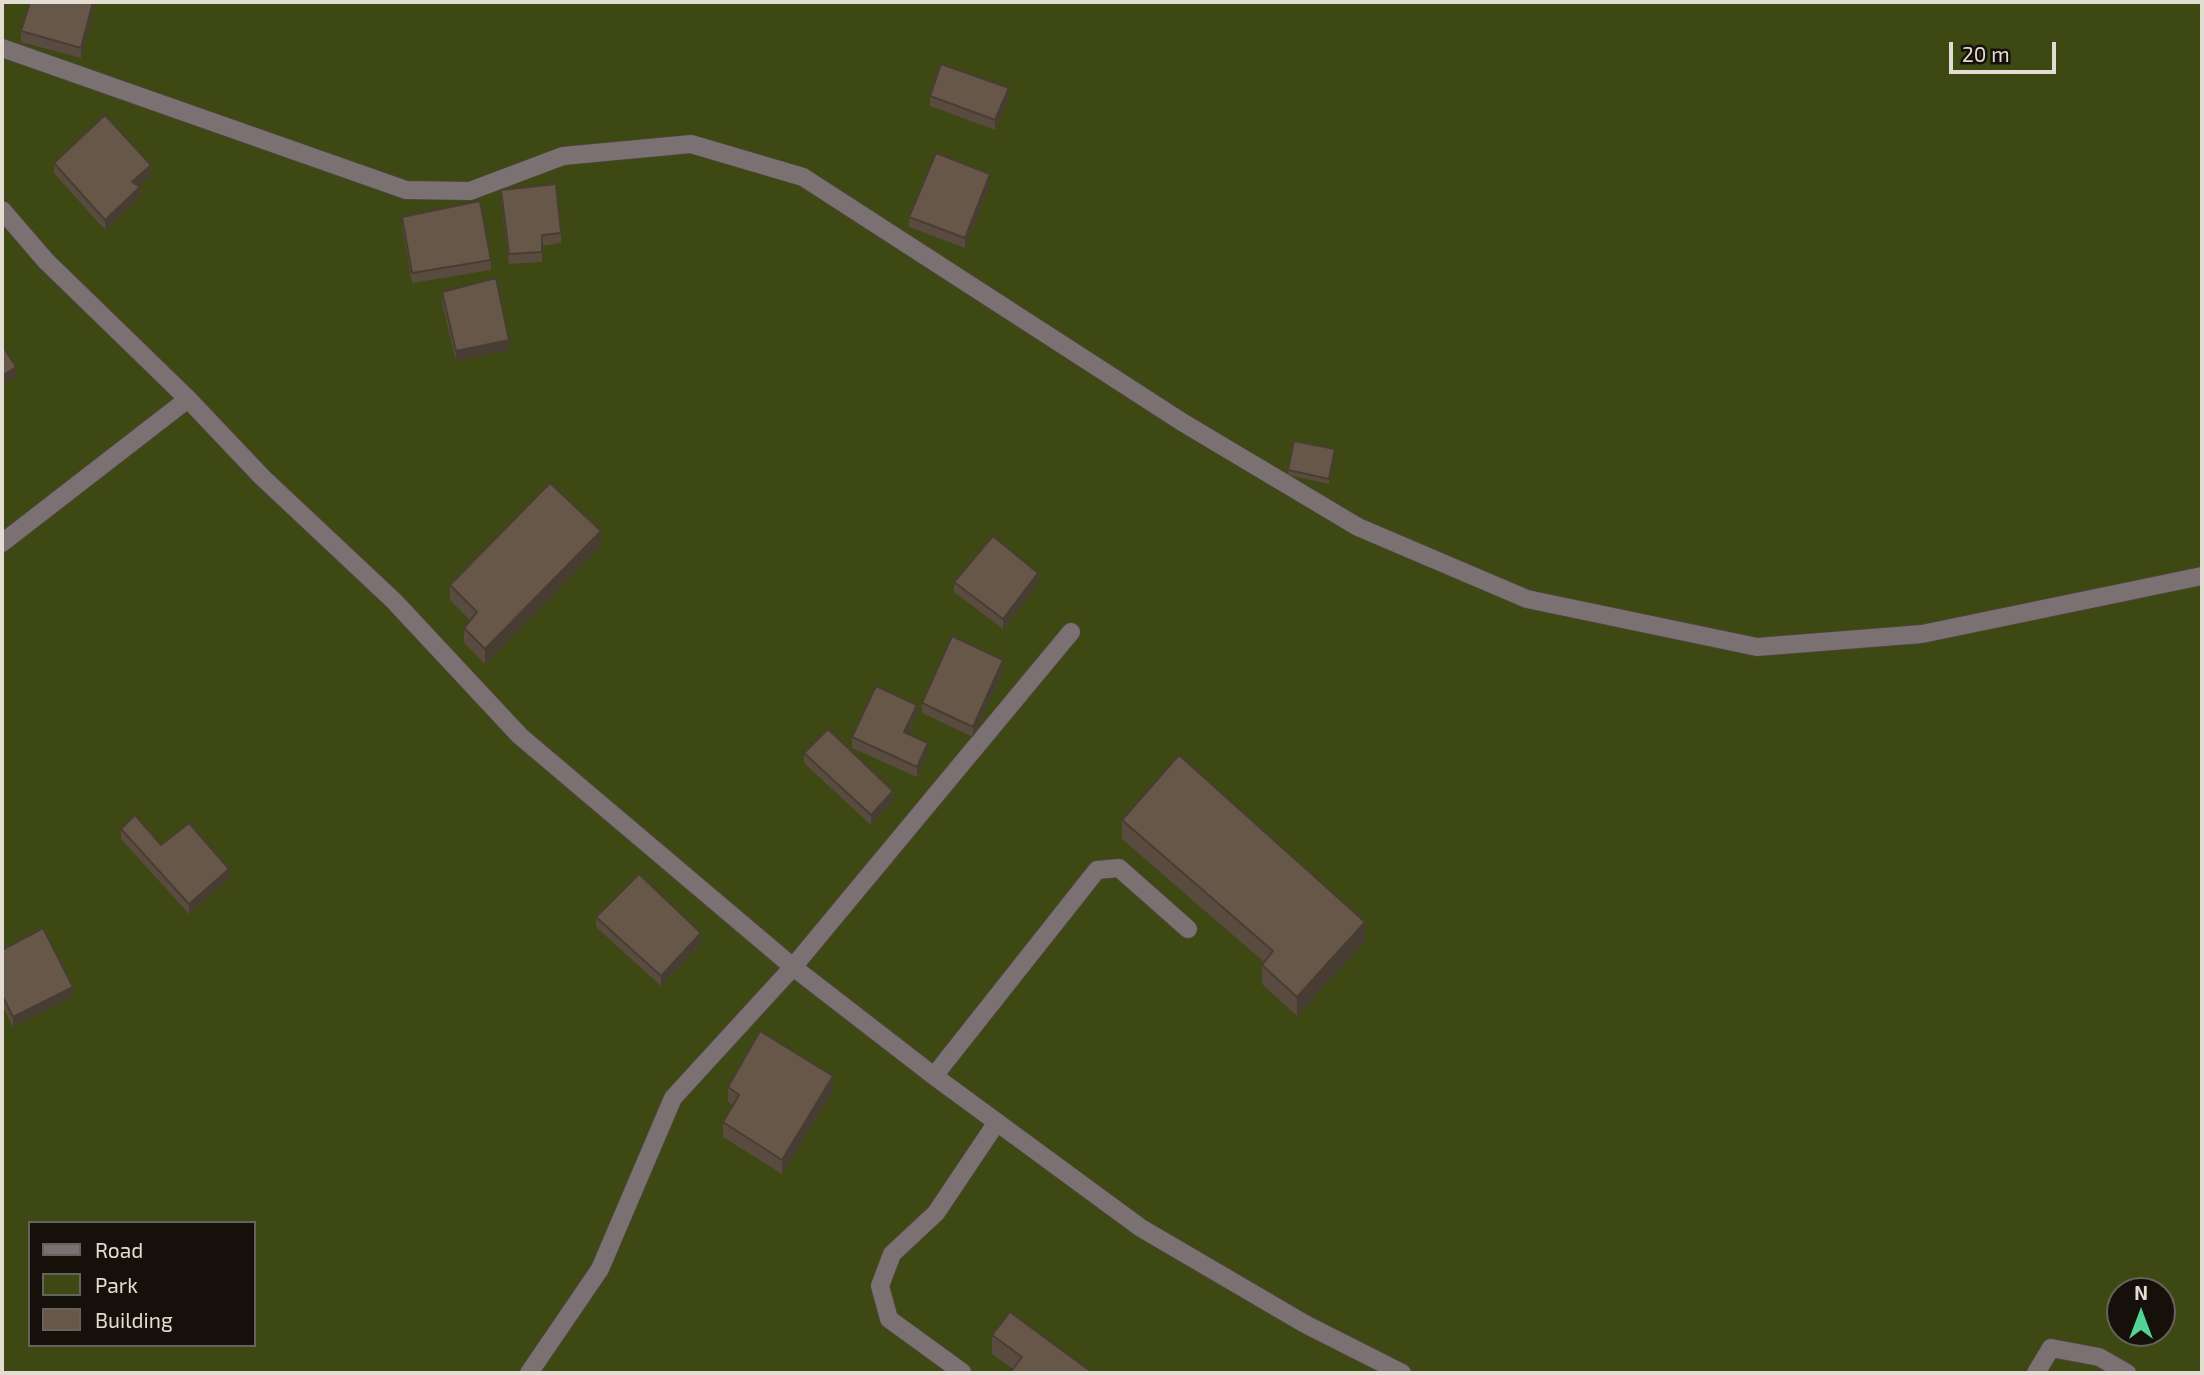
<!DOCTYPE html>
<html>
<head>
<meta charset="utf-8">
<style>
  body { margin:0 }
  #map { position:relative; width:2204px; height:1375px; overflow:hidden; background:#312718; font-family:"Exo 2",sans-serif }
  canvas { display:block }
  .frame { position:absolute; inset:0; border:4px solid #e3dcd2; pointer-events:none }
  .legend { position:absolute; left:28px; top:1221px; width:228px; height:126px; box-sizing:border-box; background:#15110a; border:2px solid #67625a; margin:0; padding:9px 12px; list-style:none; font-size:21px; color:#e3dcd2 }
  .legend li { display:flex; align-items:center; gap:14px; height:35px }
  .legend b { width:35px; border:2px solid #67625a }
  .north { position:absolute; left:2106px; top:1277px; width:70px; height:70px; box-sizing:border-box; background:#15110a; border:2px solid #67625a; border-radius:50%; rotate:0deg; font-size:19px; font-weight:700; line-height:28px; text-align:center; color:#e3dcd2 }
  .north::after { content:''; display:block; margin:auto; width:24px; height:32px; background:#53d396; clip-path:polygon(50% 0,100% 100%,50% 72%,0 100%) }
  .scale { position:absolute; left:1949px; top:42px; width:107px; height:32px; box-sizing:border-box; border:4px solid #e3dcd2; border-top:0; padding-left:9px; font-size:21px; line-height:24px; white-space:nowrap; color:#e3dcd2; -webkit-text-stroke:5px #15110a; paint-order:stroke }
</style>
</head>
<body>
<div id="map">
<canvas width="2204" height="1375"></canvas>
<div class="frame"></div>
<ul class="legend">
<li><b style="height:9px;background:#7c7172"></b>Road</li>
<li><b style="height:19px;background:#3d4812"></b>Park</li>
<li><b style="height:19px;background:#675749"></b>Building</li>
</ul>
<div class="north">N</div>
<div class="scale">20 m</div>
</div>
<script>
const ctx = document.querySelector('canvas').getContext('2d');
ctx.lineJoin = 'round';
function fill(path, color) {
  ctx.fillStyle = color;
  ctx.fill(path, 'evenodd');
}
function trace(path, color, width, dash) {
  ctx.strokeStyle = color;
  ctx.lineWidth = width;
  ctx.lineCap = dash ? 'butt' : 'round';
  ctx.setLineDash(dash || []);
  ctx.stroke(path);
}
const green = new Path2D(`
  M 2,2 L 2202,2 L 2202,1373 L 2,1373 ZM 30,1223 L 254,1223 L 254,1345 L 30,1345 ZM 2120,1291 L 2162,1291 L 2162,1333 L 2120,1333 Z`);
const minor = new Path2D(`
  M 2,48 L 406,190 L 470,191 L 563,156 L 691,144 L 803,177 L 1182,422 L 1358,527 L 1527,599 L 1757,647 L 1922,634 L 2202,576
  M 2,210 L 46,261 L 188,399 L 262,477 L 394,601 L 520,736 L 793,967 L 934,1076 L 1141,1228 L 1305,1324 L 1402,1373
  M 2,543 L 188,399
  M 934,1076 L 1097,870 L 1119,868 L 1188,929
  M 962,1372 L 889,1319 L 880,1286 L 892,1254 L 936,1213 L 997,1122
  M 529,1373 L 600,1269 L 673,1098 L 793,967 L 1071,632
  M 2036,1373 L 2051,1348 L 2099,1357 L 2127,1373`);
const wall = new Path2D(`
  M 30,2 L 96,2 L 81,58 L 21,42 L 21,31 Z
  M 930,96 L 1009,98 L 995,130 L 930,106 Z
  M 54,163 L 151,176 L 138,186 L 140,197 L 105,230 L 54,173 Z
  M 990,184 L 965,248 L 909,227 L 909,217 Z
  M 501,190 L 561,233 L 561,243 L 542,246 L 542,262 L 509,264 L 501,200 Z
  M 402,217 L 491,260 L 491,270 L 412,283 L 402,227 Z
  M 442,292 L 509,350 L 456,361 L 442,302 Z
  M 1335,454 L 1329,484 L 1288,475 L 1288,470 Z
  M 601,546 L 485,664 L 464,643 L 464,628 L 470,620 L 450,600 L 450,585 Z
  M 954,582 L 1038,584 L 1003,629 L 954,592 Z
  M 1003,670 L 973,737 L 922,713 L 922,703 Z
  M 917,715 L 908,734 L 928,753 L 917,777 L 852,748 L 852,737 Z
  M 804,753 L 893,801 L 871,825 L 804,763 Z
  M 1122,820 L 1365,941 L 1297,1016 L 1262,984 L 1262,965 L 1264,962 L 1122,839 Z
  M 121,829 L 161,845 L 229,879 L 189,914 L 121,839 Z
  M 596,917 L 701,943 L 661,986 L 596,927 Z
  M 2,950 L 73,997 L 13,1027 L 2,1005 Z
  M 728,1087 L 833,1091 L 782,1174 L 723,1137 L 723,1122 L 733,1105 L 728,1102 Z
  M 992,1335 L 1093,1373 L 1013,1369 L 992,1354 Z`);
const shadedWall = new Path2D(`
  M 93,2 L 96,2 L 81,58 L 81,48 Z
  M 1009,88 L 1009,98 L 995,130 L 995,120 Z
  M 151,165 L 151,176 L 132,192 L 132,182 Z
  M 990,174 L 990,184 L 965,248 L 965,238 Z
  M 140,187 L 140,197 L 105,230 L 105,220 Z
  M 509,340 L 509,350 L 456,361 L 456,351 Z
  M 16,367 L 16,377 L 2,386 L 2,376 Z
  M 1335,449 L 1335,454 L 1329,484 L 1329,479 Z
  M 601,531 L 601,546 L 485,664 L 485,649 Z
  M 1038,573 L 1038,584 L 1003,629 L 1003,619 Z
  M 1003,660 L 1003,670 L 973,737 L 973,727 Z
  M 917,705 L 917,715 L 904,742 L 904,732 Z
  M 928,743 L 928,753 L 917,777 L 917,767 Z
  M 893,791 L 893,801 L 871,825 L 871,815 Z
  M 229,869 L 229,879 L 189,914 L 189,904 Z
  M 1365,922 L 1365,941 L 1297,1016 L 1297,997 Z
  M 701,933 L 701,943 L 661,986 L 661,976 Z
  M 73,987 L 73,997 L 13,1027 L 13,1017 Z
  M 833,1076 L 833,1091 L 782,1174 L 782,1160 Z`);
const building = new Path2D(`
  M 30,2 L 93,2 L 81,48 L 21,31 Z
  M 941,64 L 1009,88 L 995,120 L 930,96 Z
  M 105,115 L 151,165 L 132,182 L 140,187 L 105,220 L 54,163 Z
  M 936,153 L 990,174 L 965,238 L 909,217 Z
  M 556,184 L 561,233 L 542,235 L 542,252 L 509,254 L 501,190 Z
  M 480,201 L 491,260 L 412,273 L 402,217 Z
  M 496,278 L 509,340 L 456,351 L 442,292 Z
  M 2,345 L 16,367 L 2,376 Z
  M 1294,441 L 1335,449 L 1329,479 L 1288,470 Z
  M 550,483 L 601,531 L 485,649 L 464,628 L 477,612 L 450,585 Z
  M 993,536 L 1038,573 L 1003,619 L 954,582 Z
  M 952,636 L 1003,660 L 973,727 L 922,703 Z
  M 876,686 L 917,705 L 904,732 L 928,743 L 917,767 L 852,737 Z
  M 828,729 L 893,791 L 871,815 L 804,753 Z
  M 1179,755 L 1365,922 L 1297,997 L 1262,965 L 1273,951 L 1122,820 Z
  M 135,815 L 161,845 L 189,823 L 229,869 L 189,904 L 121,829 Z
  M 639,874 L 701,933 L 661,976 L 596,917 Z
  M 43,928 L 73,987 L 13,1017 L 2,995 L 2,950 Z
  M 760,1031 L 833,1076 L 782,1160 L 723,1122 L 739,1095 L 728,1087 Z
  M 1010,1312 L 1093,1373 L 1010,1373 L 1022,1357 L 992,1335 Z`);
fill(green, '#3d4812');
trace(minor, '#4d4436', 20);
trace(minor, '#7c7172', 18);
fill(wall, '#594b3f');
fill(shadedWall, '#483d33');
fill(building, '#675749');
trace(building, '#483d33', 2);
</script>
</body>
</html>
